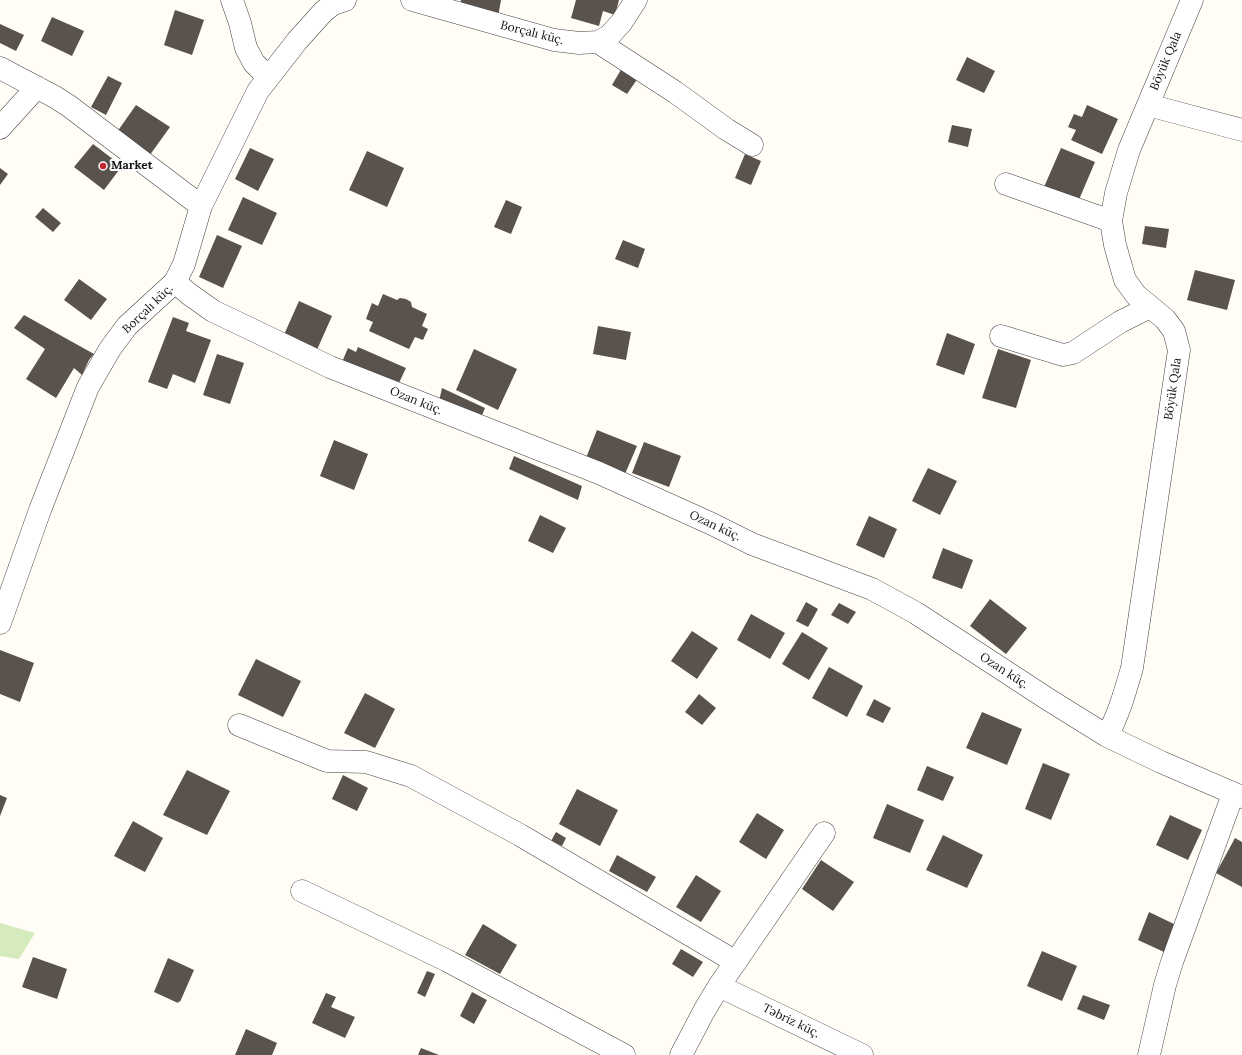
<!DOCTYPE html>
<html>
<head>
<meta charset="utf-8">
<style>
  body { margin:0 }
  canvas { display:block; background:#fffdf5 }
</style>
</head>
<body>
<canvas width="1242" height="1055"></canvas>
<script>
const ctx = document.querySelector('canvas').getContext('2d');
ctx.lineJoin = 'round';
function fill(path, color) {
  ctx.fillStyle = color;
  ctx.fill(path, 'evenodd');
}
function trace(path, color, width, dash) {
  ctx.strokeStyle = color;
  ctx.lineWidth = width;
  ctx.lineCap = dash ? 'butt' : 'round';
  ctx.setLineDash(dash || []);
  ctx.stroke(path);
}
function write(font, color, halo, rows, align = 'center') {
  ctx.font = font + ' Lora,serif';
  ctx.lineWidth = 4;
  ctx.setLineDash([]);
  ctx.textBaseline = 'middle';
  ctx.strokeStyle = halo;
  ctx.fillStyle = color;
  for (const [text, x, y, turn = 0] of rows) {
    ctx.save();
    ctx.translate(x, y);
    ctx.rotate((+turn || 0) * Math.PI / 180);
    ctx.textAlign = isNaN(turn) ? turn : align;
    if (halo) ctx.strokeText(text, 0, 0);
    ctx.fillText(text, 0, 0);
    ctx.restore();
  }
}
const green = new Path2D(`
  M 0,923 L 35,933 L 19,959 L 0,956 Z`);
const building = new Path2D(`
  M 461,0 L 501,0 L 498,17 L 460,7 Z
  M 576,0 L 619,0 L 615,15 L 603,11 L 599,26 L 571,18 Z
  M 175,10 L 204,20 L 192,55 L 164,45 Z
  M 52,17 L 84,31 L 72,56 L 41,41 Z
  M 0,24 L 24,35 L 16,51 L 0,43 Z
  M 967,57 L 995,71 L 984,93 L 956,80 Z
  M 622,68 L 638,78 L 627,94 L 612,85 Z
  M 108,76 L 122,83 L 106,115 L 91,107 Z
  M 136,105 L 170,127 L 147,159 L 117,132 Z
  M 1087,105 L 1118,119 L 1102,154 L 1071,140 L 1076,130 L 1068,127 L 1074,114 L 1082,117 Z
  M 952,125 L 972,129 L 968,147 L 948,142 Z
  M 93,144 L 122,166 L 104,190 L 74,167 Z
  M 250,148 L 274,159 L 258,191 L 235,179 Z
  M 1061,148 L 1095,162 L 1078,202 L 1044,187 Z
  M 367,151 L 404,168 L 387,207 L 349,190 Z
  M 745,154 L 761,161 L 751,185 L 735,178 Z
  M 0,168 L 8,174 L 0,185 Z
  M 243,197 L 277,213 L 262,245 L 228,230 Z
  M 506,200 L 522,207 L 511,234 L 494,227 Z
  M 43,208 L 61,223 L 53,232 L 35,217 Z
  M 1145,226 L 1169,229 L 1166,248 L 1142,244 Z
  M 217,235 L 242,246 L 223,288 L 199,277 Z
  M 623,240 L 645,249 L 638,268 L 615,259 Z
  M 1195,270 L 1235,280 L 1227,310 L 1187,300 Z
  M 79,279 L 107,299 L 91,320 L 64,300 Z
  M 383,294 L 397,300 L 400,298 L 406,299 L 411,302 L 412,307 L 427,314 L 422,326 L 428,329 L 423,340 L 415,337 L 409,349 L 369,331 L 373,322 L 366,319 L 372,303 L 378,306 Z
  M 299,301 L 332,316 L 316,352 L 283,337 Z
  M 24,315 L 94,354 L 89,360 L 82,375 L 74,368 L 56,398 L 26,379 L 45,349 L 14,328 Z
  M 173,317 L 189,323 L 186,331 L 211,340 L 195,383 L 173,374 L 167,389 L 148,382 Z
  M 598,326 L 631,332 L 626,360 L 593,354 Z
  M 947,333 L 975,344 L 964,375 L 936,365 Z
  M 358,347 L 406,368 L 398,385 L 342,362 L 348,348 L 356,352 Z
  M 474,349 L 517,369 L 498,410 L 456,390 Z
  M 998,349 L 1031,360 L 1016,408 L 982,398 Z
  M 217,354 L 244,363 L 230,404 L 203,395 Z
  M 442,388 L 485,408 L 480,420 L 439,401 Z
  M 597,430 L 637,446 L 625,474 L 586,458 Z
  M 334,440 L 368,454 L 354,490 L 320,476 Z
  M 644,442 L 681,456 L 669,487 L 632,473 Z
  M 514,456 L 582,486 L 578,500 L 509,469 Z
  M 928,468 L 957,481 L 940,515 L 912,501 Z
  M 540,515 L 566,528 L 553,553 L 528,541 Z
  M 869,516 L 897,529 L 884,558 L 856,545 Z
  M 943,548 L 973,560 L 962,589 L 932,578 Z
  M 990,599 L 1027,628 L 1006,654 L 970,626 Z
  M 806,602 L 818,609 L 808,627 L 796,621 Z
  M 839,603 L 856,612 L 848,624 L 831,615 Z
  M 751,614 L 785,633 L 770,659 L 737,640 Z
  M 692,631 L 718,648 L 697,679 L 671,661 Z
  M 802,632 L 828,648 L 809,680 L 782,664 Z
  M 0,650 L 34,663 L 20,702 L 0,694 Z
  M 256,659 L 301,681 L 283,717 L 238,695 Z
  M 829,667 L 863,686 L 847,717 L 812,698 Z
  M 365,693 L 395,709 L 375,748 L 344,733 Z
  M 699,694 L 716,708 L 702,725 L 685,712 Z
  M 874,699 L 891,708 L 883,723 L 866,715 Z
  M 982,712 L 1022,729 L 1007,765 L 966,748 Z
  M 1043,763 L 1070,774 L 1051,820 L 1025,809 Z
  M 927,766 L 954,777 L 943,801 L 917,790 Z
  M 187,770 L 230,791 L 207,835 L 163,815 Z
  M 343,775 L 368,788 L 357,811 L 332,799 Z
  M 577,789 L 618,810 L 600,846 L 559,824 Z
  M 0,795 L 7,798 L 0,816 Z
  M 887,804 L 924,820 L 910,853 L 873,838 Z
  M 757,813 L 784,830 L 766,859 L 739,842 Z
  M 1170,815 L 1202,830 L 1188,860 L 1156,845 Z
  M 133,821 L 163,838 L 145,872 L 114,856 Z
  M 556,832 L 566,838 L 562,846 L 551,841 Z
  M 943,835 L 983,855 L 967,888 L 926,870 Z
  M 1235,838 L 1242,842 L 1242,887 L 1216,873 Z
  M 617,855 L 656,877 L 647,892 L 609,871 Z
  M 821,860 L 854,882 L 833,911 L 802,889 Z
  M 696,875 L 721,891 L 701,922 L 676,907 Z
  M 1149,912 L 1174,924 L 1164,952 L 1138,940 Z
  M 483,924 L 517,945 L 500,974 L 465,955 Z
  M 681,949 L 703,962 L 693,977 L 672,964 Z
  M 1042,951 L 1077,966 L 1062,1001 L 1027,986 Z
  M 33,957 L 67,969 L 57,999 L 22,987 Z
  M 168,958 L 194,970 L 180,1002 L 179,1001 L 178,1003 L 154,992 Z
  M 427,971 L 435,974 L 425,997 L 417,993 Z
  M 472,992 L 487,1000 L 474,1024 L 460,1016 Z
  M 326,993 L 336,997 L 331,1007 L 355,1017 L 345,1038 L 312,1023 Z
  M 1083,995 L 1110,1005 L 1104,1020 L 1077,1009 Z
  M 246,1029 L 277,1043 L 272,1055 L 235,1055 Z
  M 421,1048 L 439,1055 L 418,1055 Z`);
const street = new Path2D(`
  M 232,0 L 240,23 L 246,48 L 254,63 L 268,77
  M 412,0 L 554,40 L 579,43 L 598,42 L 609,36 L 621,23 L 636,0
  M 598,42 L 675,92 L 726,129 L 752,145
  M 0,68 L 55,97 L 69,106 L 201,206
  M 1148,105 L 1242,130
  M 0,128 L 37,87
  M 1006,184 L 1111,221
  M 175,282 L 189,294 L 213,311 L 330,367 L 599,473 L 712,524 L 752,544 L 872,589 L 916,613 L 1046,698 L 1107,736 L 1161,762 L 1242,797
  M 1001,336 L 1063,355 L 1073,353 L 1120,322 L 1150,307
  M 0,623 L 40,510 L 88,387 L 110,349 L 127,326 L 175,282 L 184,264 L 201,206 L 258,91 L 297,41 L 323,12 L 333,4 L 345,0
  M 239,725 L 327,761 L 366,762 L 411,776 L 520,835 L 736,962
  M 1107,736 C 1119,714 1125,692 1132,668 L 1179,350 L 1174,331 L 1165,319 L 1136,295 L 1125,280 L 1115,245 L 1111,221 L 1116,193 L 1129,150 L 1192,0
  M 302,891 L 446,960 L 624,1055
  M 719,986 L 862,1055
  M 681,1055 L 704,1011 L 719,986 L 824,833
  M 1149,1055 L 1165,985 L 1172,962 L 1233,794`);
const markers = [
  [103,166,4,"#c4262e"]
];
const streetNames = [
  ["Borçalı küç.",532,33,14],
  ["Böyük Qala",1166,61,-67],
  ["Borçalı küç.",148,309,-44],
  ["Böyük Qala",1173,389,-82],
  ["Ozan küç.",416,401,22],
  ["Ozan küç.",715,526,25],
  ["Ozan küç.",1004,671,33],
  ["Təbriz küç.",791,1021,26]
];
const poiNames = [
  ["Market",111,166]
];
fill(green, '#d5ebbd');
fill(building, '#5a524d');
trace(street, '#444', 23);
trace(street, '#fff', 22);
for (const [x, y, r, color] of markers) {
  const dot = new Path2D();
  dot.arc(x, y, r, 0, 2 * Math.PI);
  ctx.fillStyle = color;
  ctx.fill(dot);
  trace(dot, '#fff', 1.5);
}
write('12px', '#111', '#fff', streetNames);
write('bold 12px', '#111', '#fff', poiNames, 'left');
</script>
</body>
</html>
